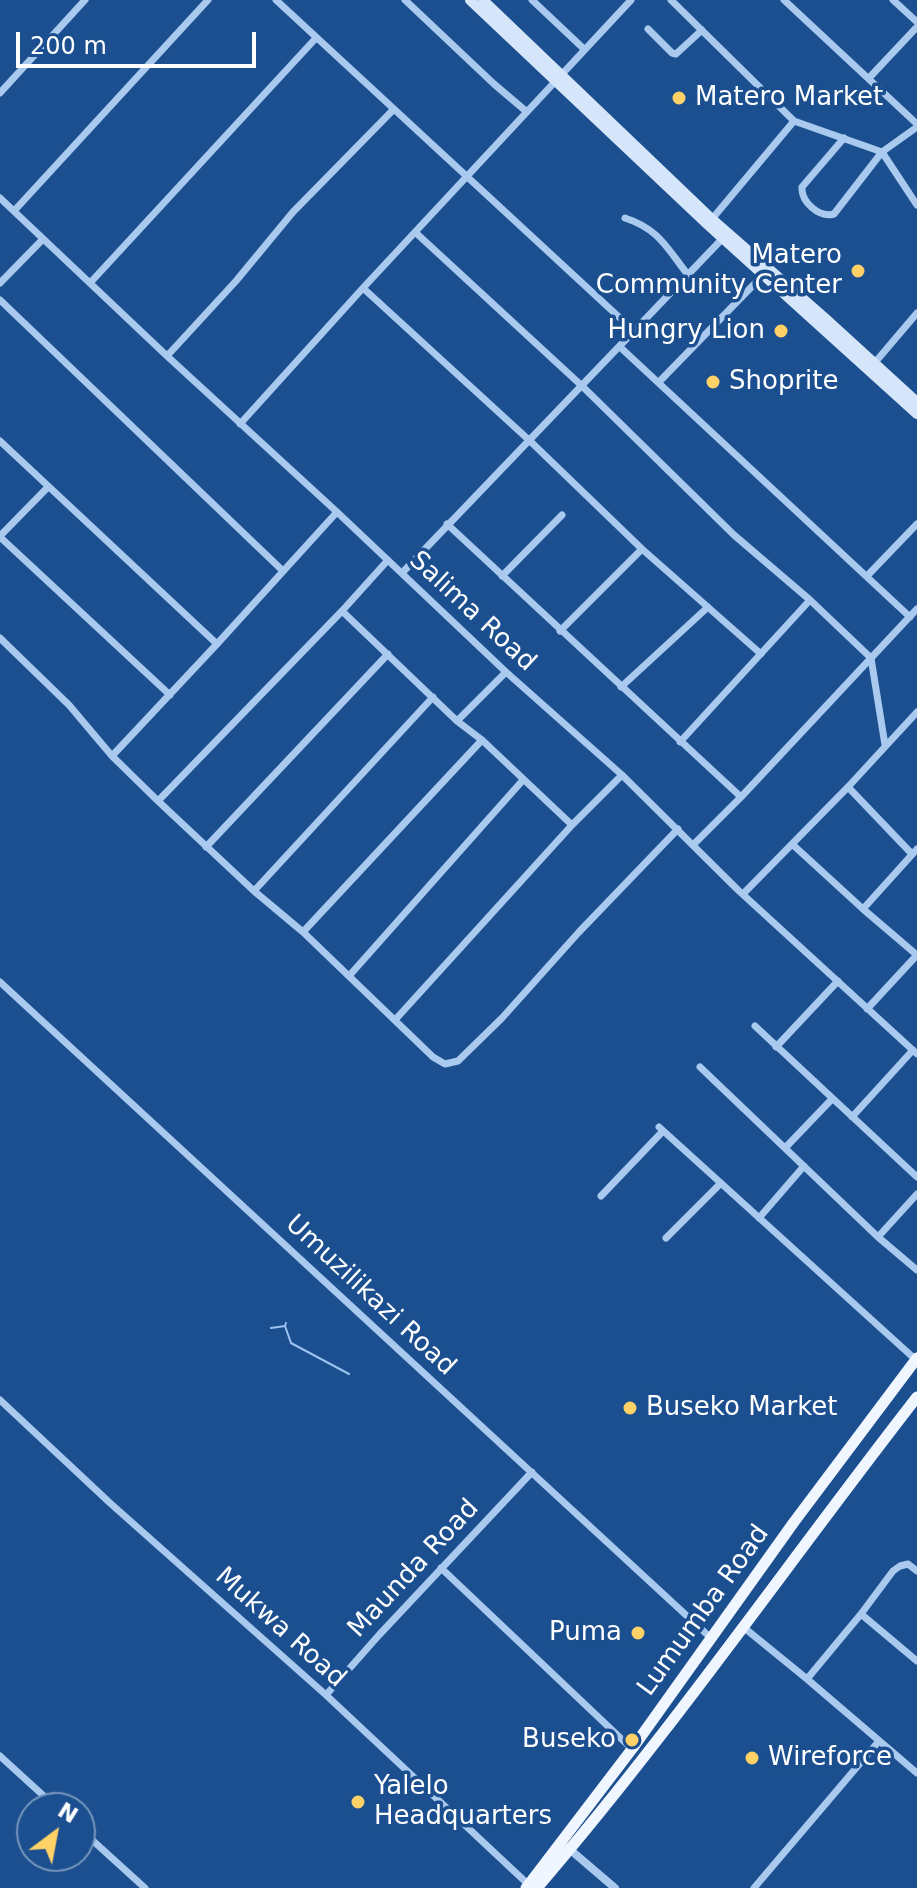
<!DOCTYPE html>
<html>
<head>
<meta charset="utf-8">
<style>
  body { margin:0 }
  #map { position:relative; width:917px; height:1888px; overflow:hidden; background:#1b4f8f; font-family:"DejaVu Sans",sans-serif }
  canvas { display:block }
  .north { position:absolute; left:16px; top:1792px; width:80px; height:80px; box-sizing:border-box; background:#1b4f8f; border:2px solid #7695bc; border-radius:50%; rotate:32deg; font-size:22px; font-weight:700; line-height:32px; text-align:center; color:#fff }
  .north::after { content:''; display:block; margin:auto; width:28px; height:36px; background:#ffd166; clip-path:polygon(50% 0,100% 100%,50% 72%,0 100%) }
  .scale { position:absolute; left:16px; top:32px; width:240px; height:36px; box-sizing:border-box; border:4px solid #fff; border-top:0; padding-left:10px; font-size:24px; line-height:28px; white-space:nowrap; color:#fff; -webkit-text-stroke:6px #1b4f8f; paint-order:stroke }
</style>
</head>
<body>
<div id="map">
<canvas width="917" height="1888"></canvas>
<div class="north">N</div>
<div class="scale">200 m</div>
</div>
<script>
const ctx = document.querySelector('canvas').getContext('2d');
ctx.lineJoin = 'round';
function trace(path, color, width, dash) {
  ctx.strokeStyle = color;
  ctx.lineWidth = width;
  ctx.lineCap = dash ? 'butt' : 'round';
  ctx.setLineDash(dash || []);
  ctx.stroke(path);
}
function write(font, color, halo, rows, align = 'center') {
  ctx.font = font + ' "DejaVu Sans",sans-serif';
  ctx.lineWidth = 7;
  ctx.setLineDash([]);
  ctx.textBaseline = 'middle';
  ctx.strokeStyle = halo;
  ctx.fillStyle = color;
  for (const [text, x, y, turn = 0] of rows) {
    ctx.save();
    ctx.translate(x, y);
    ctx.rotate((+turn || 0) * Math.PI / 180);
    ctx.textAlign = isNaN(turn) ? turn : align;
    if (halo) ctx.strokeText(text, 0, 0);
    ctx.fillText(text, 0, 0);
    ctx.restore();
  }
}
const stream = new Path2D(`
  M 286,1323 L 285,1326 L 291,1343 L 349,1374
  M 271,1328 L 285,1326`);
const minor = new Path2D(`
  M 276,0 L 634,331
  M 405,0 L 494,84 L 527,112
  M 532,0 L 584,49
  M 671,0 L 794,121 L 882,152 L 917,127
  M 784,0 L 917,124
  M 893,0 L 917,22
  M 648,29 L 672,53 L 676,54 L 702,30
  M 869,78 L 917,27
  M 0,93 L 85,0
  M 844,138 L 802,187 C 801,202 819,218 834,214 L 882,152 L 917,205
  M 0,198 L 167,356 L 337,512 L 506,672 L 622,775 L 738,890 L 917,1054
  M 14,211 L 208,0
  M 625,218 C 659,229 667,248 688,275
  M 712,219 L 794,121
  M 415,232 L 582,386 L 734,535 L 810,600 L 871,658 L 885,745
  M 0,283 L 43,239
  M 90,283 L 316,38
  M 363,288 L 530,441 L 642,549 L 761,654
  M 0,300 L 282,570
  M 620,347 L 910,617
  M 167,356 L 236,281 L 293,212 L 394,109
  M 872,366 L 917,313
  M 659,382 L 765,273
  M 240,424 L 363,288 L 631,0
  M 0,441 L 217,644
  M 447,524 L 741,797
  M 0,536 L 48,487
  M 0,537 L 170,695
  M 402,573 L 724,237
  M 502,576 L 562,515
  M 867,576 L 917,524
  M 342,611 L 457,721 L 482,740 L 572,825
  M 560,631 L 642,549
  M 0,638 L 69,705 L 112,756 L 158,801 L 254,891 L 303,932 L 433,1057 L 445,1064 L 458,1061 L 502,1018 L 579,932 L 678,829
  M 621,687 L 708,607
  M 457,721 L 506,672
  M 680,742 L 810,600
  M 112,756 L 217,644 L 337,512
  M 848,787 L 912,854
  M 158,801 L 342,611 L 388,560
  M 792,844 L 863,909 L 917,955
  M 693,845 L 741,797 L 917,609
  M 206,847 L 388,654
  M 254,891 L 433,697
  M 743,894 L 848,787 L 917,712
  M 863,909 L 917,849
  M 303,932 L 482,740
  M 349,976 L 523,780
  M 0,982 L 712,1639
  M 867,1009 L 917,955
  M 395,1020 L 572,825 L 622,775
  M 755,1026 L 917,1177
  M 776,1047 L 838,981
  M 700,1067 L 878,1237 L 917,1270
  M 852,1117 L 913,1050
  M 659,1127 L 916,1360
  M 785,1148 L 832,1099
  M 601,1196 L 663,1131
  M 759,1218 L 804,1166
  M 878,1237 L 917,1194
  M 666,1238 L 721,1183
  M 0,1400 L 110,1503 L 326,1695 L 530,1886
  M 441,1568 L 632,1749
  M 861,1614 L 917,1661
  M 742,1626 L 807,1679 L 917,1773
  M 807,1679 L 861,1614 L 893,1571 L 900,1566 L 908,1564 L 917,1571
  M 326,1695 L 379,1635 L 532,1472
  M 0,1756 L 57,1808
  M 80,1829 L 145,1888
  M 754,1888 L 879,1741`);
const tertiary = new Path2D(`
  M 567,1847 L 615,1888`);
const secondary = new Path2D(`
  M 470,0 L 707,224 L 917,414
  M 483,0 L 712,219 L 825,318 L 917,402`);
const primary = new Path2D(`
  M 526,1888 L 632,1749 L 794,1522 L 917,1358
  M 537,1888 C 672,1731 790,1560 917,1397`);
const markers = [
  [679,98,8,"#ffd166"],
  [858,271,8,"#ffd166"],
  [781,331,8,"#ffd166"],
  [713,382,8,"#ffd166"],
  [630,1408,8,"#ffd166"],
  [638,1633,8,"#ffd166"],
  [632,1740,8,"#ffd166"],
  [752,1758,8,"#ffd166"],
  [358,1802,8,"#ffd166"]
];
const poiNames = [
  ["Matero Market",695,98],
  ["Matero",842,256,"right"],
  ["Community Center",842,286,"right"],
  ["Hungry Lion",765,331,"right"],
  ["Shoprite",729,382],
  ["Buseko Market",646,1408],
  ["Puma",622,1633,"right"],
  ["Buseko",616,1740,"right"],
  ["Wireforce",768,1758],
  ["Yalelo",374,1787],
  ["Headquarters",374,1817]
];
const streetNames = [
  ["Salima Road",472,612,43],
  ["Umuzilikazi Road",370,1296,43],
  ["Maunda Road",414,1569,-47],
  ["Lumumba Road",704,1611,-54],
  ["Mukwa Road",280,1628,42]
];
trace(stream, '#9cc4f0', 2);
trace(minor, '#a9c9ee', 7);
trace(tertiary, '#a9c9ee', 8);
trace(secondary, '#d6e6fa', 10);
trace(primary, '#f0f6ff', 11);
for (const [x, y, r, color] of markers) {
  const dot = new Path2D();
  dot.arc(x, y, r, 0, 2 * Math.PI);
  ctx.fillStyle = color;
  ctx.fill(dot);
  trace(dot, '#1b4f8f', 3);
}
write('26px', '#fff', '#1b4f8f', poiNames, 'left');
write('26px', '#fff', '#1b4f8f', streetNames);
</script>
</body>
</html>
